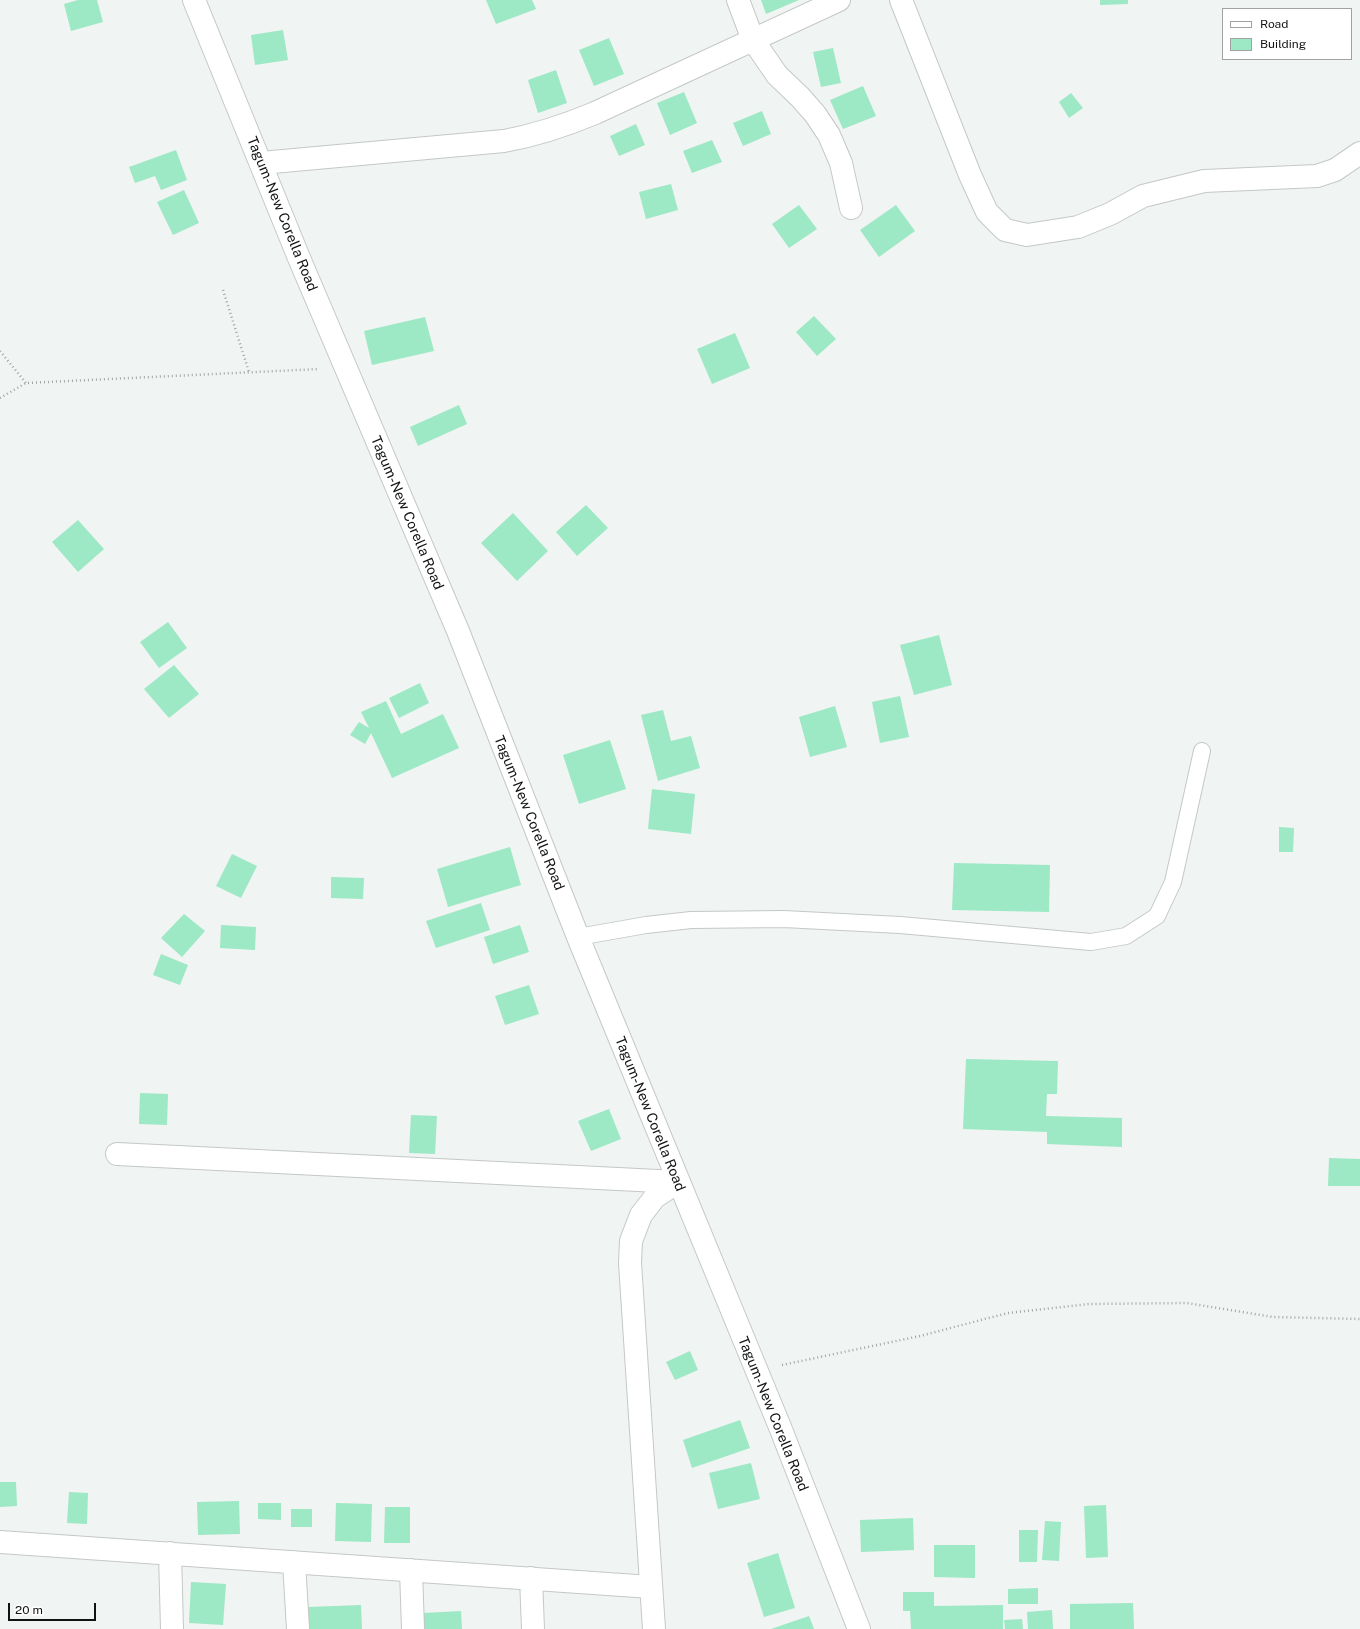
<!DOCTYPE html>
<html>
<head>
<meta charset="utf-8">
<style>
  body { margin:0 }
  #map { position:relative; width:1360px; height:1629px; overflow:hidden; background:#f0f4f2; font-family:"Public Sans",sans-serif }
  canvas { display:block }
  .legend { position:absolute; left:1222px; top:8px; width:130px; height:52px; box-sizing:border-box; background:#fff; border:1px solid #a0a1a0; margin:0; padding:5px 7px; list-style:none; font-size:12px; color:#111312 }
  .legend li { display:flex; align-items:center; gap:8px; height:20px }
  .legend b { width:20px; border:1px solid #a0a1a0 }
  .scale { position:absolute; left:8px; top:1603px; width:88px; height:18px; box-sizing:border-box; border:2px solid #111312; border-top:0; padding-left:5px; font-size:12px; line-height:14px; white-space:nowrap; color:#111312; -webkit-text-stroke:3px #fff; paint-order:stroke }
</style>
</head>
<body>
<div id="map">
<canvas width="1360" height="1629"></canvas>
<ul class="legend">
<li><b style="height:5px;background:#fff"></b>Road</li>
<li><b style="height:11px;background:#9de8c5"></b>Building</li>
</ul>
<div class="scale">20 m</div>
</div>
<script>
const ctx = document.querySelector('canvas').getContext('2d');
ctx.lineJoin = 'round';
function fill(path, color) {
  ctx.fillStyle = color;
  ctx.fill(path, 'evenodd');
}
function trace(path, color, width, dash) {
  ctx.strokeStyle = color;
  ctx.lineWidth = width;
  ctx.lineCap = dash ? 'butt' : 'round';
  ctx.setLineDash(dash || []);
  ctx.stroke(path);
}
function write(font, color, halo, rows, align = 'center') {
  ctx.font = font + ' "Public Sans",sans-serif';
  ctx.lineWidth = 4;
  ctx.setLineDash([]);
  ctx.textBaseline = 'middle';
  ctx.strokeStyle = halo;
  ctx.fillStyle = color;
  for (const [text, x, y, turn = 0] of rows) {
    ctx.save();
    ctx.translate(x, y);
    ctx.rotate((+turn || 0) * Math.PI / 180);
    ctx.textAlign = isNaN(turn) ? turn : align;
    if (halo) ctx.strokeText(text, 0, 0);
    ctx.fillText(text, 0, 0);
    ctx.restore();
  }
}
const building = new Path2D(`
  M 78,0 L 97,0 L 103,22 L 71,31 L 64,4 Z
  M 486,0 L 532,0 L 536,9 L 496,24 Z
  M 761,0 L 799,0 L 766,14 Z
  M 1100,0 L 1128,0 L 1128,4 L 1100,5 Z
  M 283,30 L 288,60 L 255,65 L 251,35 Z
  M 609,38 L 624,74 L 594,86 L 579,50 Z
  M 833,48 L 841,83 L 821,87 L 813,52 Z
  M 556,70 L 567,103 L 538,113 L 528,80 Z
  M 863,86 L 876,116 L 843,129 L 830,100 Z
  M 684,92 L 697,123 L 670,135 L 657,103 Z
  M 1071,93 L 1083,108 L 1069,118 L 1059,102 Z
  M 762,111 L 771,134 L 743,146 L 733,123 Z
  M 636,124 L 645,145 L 619,156 L 610,136 Z
  M 712,140 L 722,162 L 692,173 L 683,151 Z
  M 176,150 L 187,180 L 161,190 L 155,176 L 135,183 L 129,167 Z
  M 671,184 L 678,210 L 646,219 L 639,192 Z
  M 184,190 L 199,223 L 173,235 L 157,202 Z
  M 799,205 L 817,229 L 789,248 L 772,224 Z
  M 896,205 L 915,231 L 879,257 L 860,230 Z
  M 814,316 L 836,339 L 817,356 L 796,332 Z
  M 425,317 L 434,351 L 372,365 L 364,331 Z
  M 735,333 L 750,368 L 712,384 L 697,349 Z
  M 459,405 L 467,424 L 418,446 L 410,427 Z
  M 586,505 L 608,528 L 577,556 L 556,532 Z
  M 513,513 L 548,551 L 517,581 L 481,543 Z
  M 78,520 L 104,549 L 78,572 L 52,542 Z
  M 168,622 L 187,648 L 159,668 L 140,642 Z
  M 939,635 L 952,685 L 914,695 L 900,645 Z
  M 174,665 L 199,694 L 169,718 L 144,689 Z
  M 420,683 L 429,703 L 399,718 L 389,698 Z
  M 900,696 L 909,737 L 880,743 L 872,702 Z
  M 386,701 L 401,734 L 443,714 L 459,748 L 392,778 L 371,733 L 365,744 L 350,735 L 359,722 L 369,728 L 361,712 Z
  M 835,706 L 847,747 L 810,757 L 799,717 Z
  M 663,710 L 671,741 L 691,736 L 700,768 L 658,781 L 641,715 Z
  M 610,740 L 626,789 L 579,804 L 563,755 Z
  M 652,789 L 695,794 L 691,834 L 648,829 Z
  M 1279,827 L 1294,828 L 1293,852 L 1279,852 Z
  M 510,847 L 521,885 L 448,907 L 437,869 Z
  M 232,854 L 257,866 L 241,898 L 216,886 Z
  M 954,863 L 1050,865 L 1049,912 L 952,910 Z
  M 331,877 L 364,878 L 363,899 L 331,898 Z
  M 481,903 L 490,930 L 436,948 L 426,921 Z
  M 184,914 L 205,931 L 182,957 L 161,938 Z
  M 221,925 L 256,927 L 255,950 L 220,948 Z
  M 520,925 L 529,952 L 493,964 L 484,937 Z
  M 161,954 L 188,965 L 180,985 L 153,975 Z
  M 529,985 L 539,1014 L 505,1025 L 495,996 Z
  M 966,1059 L 1058,1061 L 1057,1094 L 1047,1094 L 1046,1116 L 1122,1118 L 1122,1147 L 1047,1144 L 1047,1132 L 963,1129 Z
  M 140,1093 L 168,1094 L 167,1125 L 139,1124 Z
  M 609,1109 L 621,1139 L 591,1151 L 578,1121 Z
  M 411,1115 L 437,1116 L 435,1154 L 409,1153 Z
  M 1329,1158 L 1360,1159 L 1360,1186 L 1328,1186 Z
  M 690,1351 L 698,1370 L 675,1380 L 666,1362 Z
  M 740,1420 L 750,1448 L 692,1468 L 683,1440 Z
  M 751,1463 L 760,1499 L 718,1509 L 709,1473 Z
  M 0,1482 L 16,1482 L 17,1506 L 0,1507 Z
  M 69,1492 L 88,1493 L 87,1524 L 67,1523 Z
  M 239,1501 L 240,1534 L 198,1535 L 197,1502 Z
  M 258,1503 L 281,1503 L 281,1520 L 258,1519 Z
  M 336,1503 L 372,1504 L 371,1542 L 335,1541 Z
  M 1106,1505 L 1108,1557 L 1086,1558 L 1084,1506 Z
  M 385,1507 L 410,1507 L 410,1543 L 384,1543 Z
  M 291,1509 L 312,1509 L 312,1527 L 291,1527 Z
  M 913,1518 L 914,1550 L 861,1552 L 860,1520 Z
  M 1045,1521 L 1061,1522 L 1059,1561 L 1042,1560 Z
  M 1019,1530 L 1038,1530 L 1037,1562 L 1019,1562 Z
  M 934,1545 L 975,1545 L 975,1578 L 934,1577 Z
  M 778,1553 L 795,1608 L 764,1617 L 747,1563 Z
  M 191,1582 L 226,1584 L 223,1625 L 189,1623 Z
  M 1038,1588 L 1038,1604 L 1008,1604 L 1008,1589 Z
  M 903,1592 L 934,1592 L 934,1606 L 1003,1605 L 1003,1629 L 911,1629 L 910,1611 L 903,1611 Z
  M 1133,1603 L 1134,1629 L 1070,1629 L 1070,1604 Z
  M 361,1605 L 362,1629 L 309,1629 L 308,1607 Z
  M 1052,1610 L 1053,1629 L 1028,1629 L 1027,1612 Z
  M 461,1611 L 462,1629 L 424,1629 L 423,1613 Z
  M 809,1616 L 814,1629 L 771,1629 Z
  M 1022,1619 L 1023,1629 L 1005,1629 L 1004,1620 Z`);
const path = new Path2D(`
  M 223,290 L 249,372
  M 0,351 L 26,383
  M 0,398 L 26,383 L 319,369
  M 782,1365 L 920,1336 L 1008,1313 L 1089,1304 L 1187,1303 L 1273,1317 L 1360,1319`);
const lane = new Path2D(`
  M 578,937 L 646,925 L 691,920 L 784,919 L 900,925 L 1091,942 L 1126,936 L 1157,916 L 1173,882 L 1202,751`);
const street = new Path2D(`
  M 738,0 L 753,40 L 777,75 L 800,97 L 815,114 L 829,135 L 841,163 L 851,208
  M 901,0 L 970,175 L 987,212 L 1005,230 L 1027,235 L 1078,227 L 1110,214 L 1143,196 L 1204,181 L 1317,176 L 1335,170 L 1360,153
  M 261,163 L 504,141 C 537,135 564,126 595,113 L 839,0
  M 117,1154 L 678,1182
  M 0,1542 L 651,1587
  M 170,1553 L 172,1629
  M 294,1562 L 298,1629
  M 411,1570 L 413,1629
  M 531,1578 L 533,1629
  M 654,1629 L 630,1263 L 631,1241 L 641,1215 L 655,1197 L 678,1182`);
const secondary = new Path2D(`
  M 194,0 L 299,258 L 458,631 L 578,937 L 780,1427 L 859,1629`);
const streetNames = [
  ["Tagum-New Corella Road",282,214,68],
  ["Tagum-New Corella Road",407,513,67],
  ["Tagum-New Corella Road",529,813,68],
  ["Tagum-New Corella Road",650,1114,68],
  ["Tagum-New Corella Road",773,1414,68]
];
fill(building, '#9de8c5');
trace(lane, '#c4c8c6', 18);
trace(street, '#c4c8c6', 24);
trace(secondary, '#c4c8c6', 24);
trace(path, '#a1a4a3', 2.5, [1, 3]);
trace(lane, '#fff', 16);
trace(street, '#fff', 22);
trace(secondary, '#fff', 22);
write('14px', '#111312', '#fff', streetNames);
</script>
</body>
</html>
